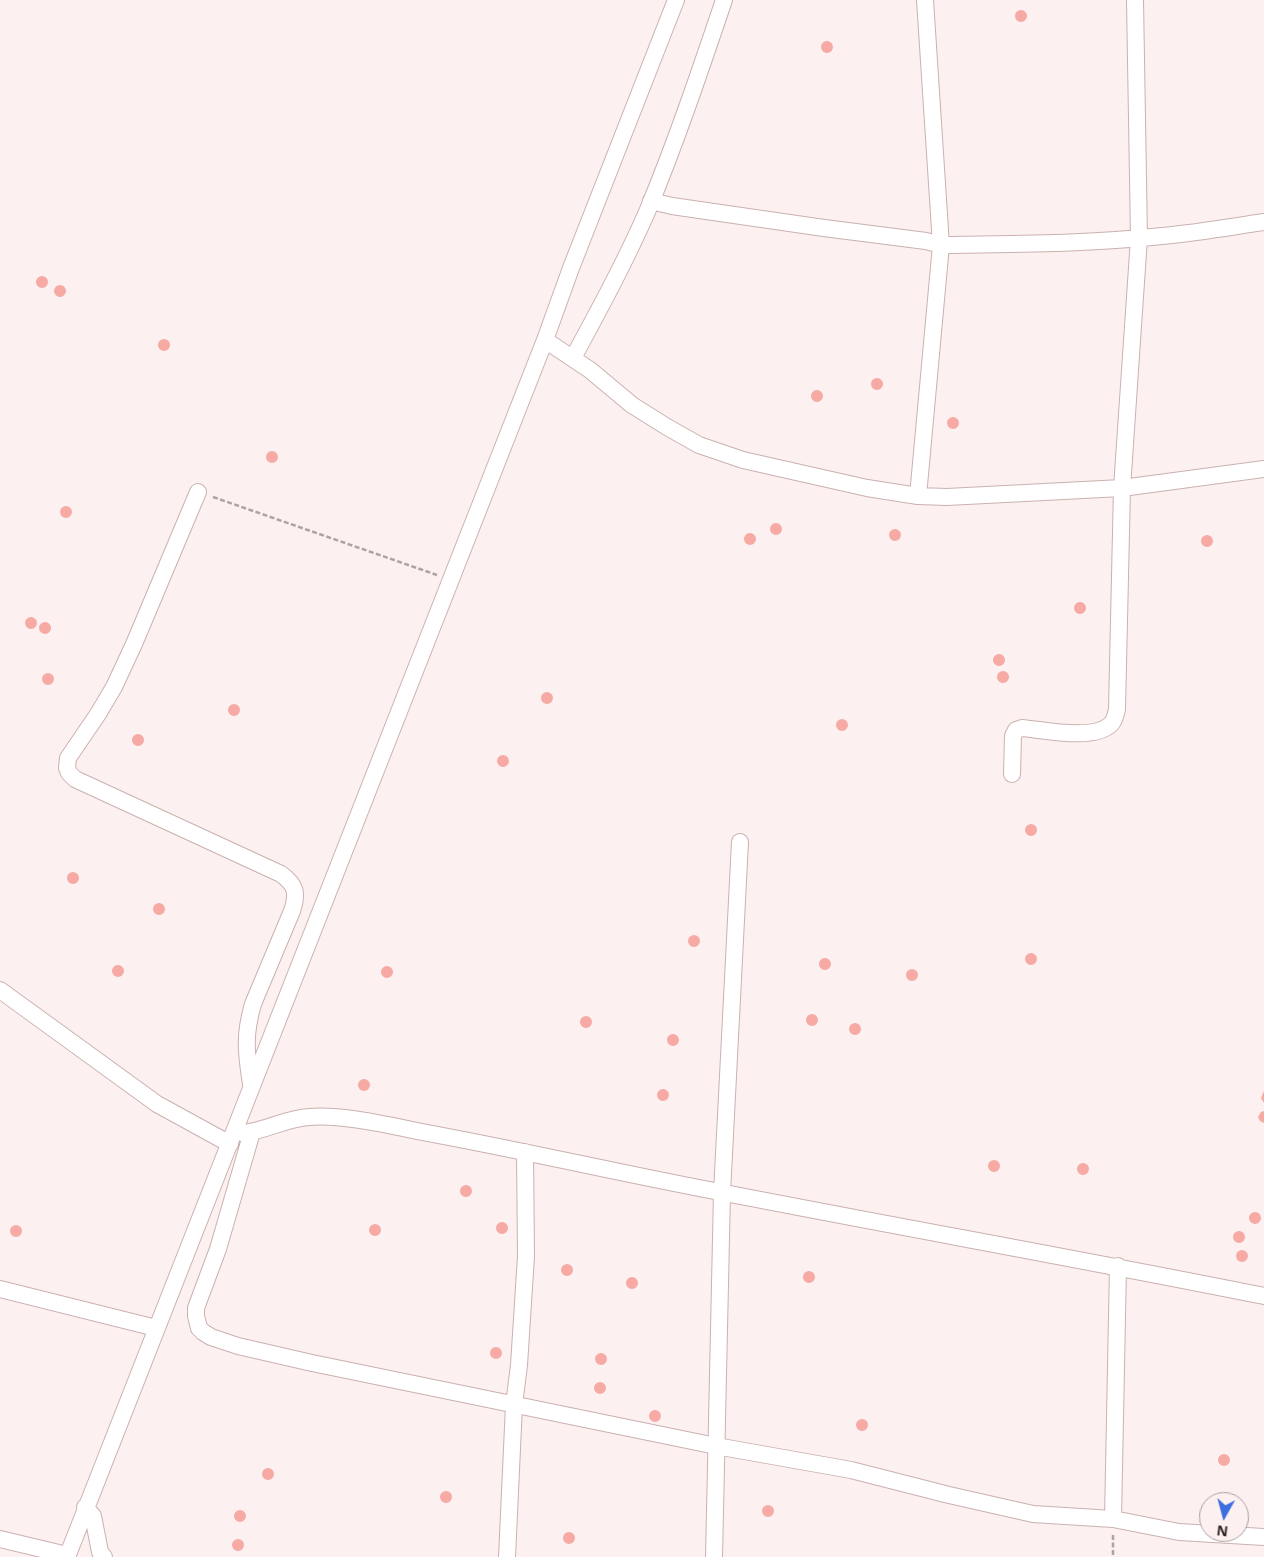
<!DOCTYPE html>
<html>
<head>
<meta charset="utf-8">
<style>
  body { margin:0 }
  #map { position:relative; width:1264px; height:1557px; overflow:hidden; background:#fcf1f0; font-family:"Noto Sans",sans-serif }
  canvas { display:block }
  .north { position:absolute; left:1199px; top:1492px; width:50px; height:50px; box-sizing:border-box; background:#fcf1f0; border:1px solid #a99f9e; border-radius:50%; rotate:187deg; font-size:14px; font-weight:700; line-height:20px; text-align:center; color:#2d2423 }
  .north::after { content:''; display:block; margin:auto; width:18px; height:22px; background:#3c6fdf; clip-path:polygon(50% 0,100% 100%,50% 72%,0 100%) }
</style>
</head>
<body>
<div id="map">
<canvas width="1264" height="1557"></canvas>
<div class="north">N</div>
</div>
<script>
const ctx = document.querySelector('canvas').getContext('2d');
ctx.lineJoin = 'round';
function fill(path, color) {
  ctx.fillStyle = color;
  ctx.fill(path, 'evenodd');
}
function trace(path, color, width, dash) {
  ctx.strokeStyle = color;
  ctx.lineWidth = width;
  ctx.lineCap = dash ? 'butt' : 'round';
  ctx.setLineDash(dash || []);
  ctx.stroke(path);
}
const building = new Path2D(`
  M1015 16a6 6 0 1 1 12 0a6 6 0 1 1-12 0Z
  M821 47a6 6 0 1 1 12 0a6 6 0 1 1-12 0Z
  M36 282a6 6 0 1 1 12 0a6 6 0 1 1-12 0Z
  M54 291a6 6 0 1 1 12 0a6 6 0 1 1-12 0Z
  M158 345a6 6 0 1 1 12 0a6 6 0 1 1-12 0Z
  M871 384a6 6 0 1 1 12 0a6 6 0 1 1-12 0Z
  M811 396a6 6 0 1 1 12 0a6 6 0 1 1-12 0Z
  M947 423a6 6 0 1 1 12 0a6 6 0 1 1-12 0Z
  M266 457a6 6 0 1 1 12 0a6 6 0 1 1-12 0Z
  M60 512a6 6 0 1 1 12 0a6 6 0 1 1-12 0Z
  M770 529a6 6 0 1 1 12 0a6 6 0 1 1-12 0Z
  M889 535a6 6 0 1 1 12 0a6 6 0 1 1-12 0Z
  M744 539a6 6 0 1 1 12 0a6 6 0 1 1-12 0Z
  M1201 541a6 6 0 1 1 12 0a6 6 0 1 1-12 0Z
  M1074 608a6 6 0 1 1 12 0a6 6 0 1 1-12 0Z
  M25 623a6 6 0 1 1 12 0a6 6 0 1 1-12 0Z
  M39 628a6 6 0 1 1 12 0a6 6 0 1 1-12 0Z
  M993 660a6 6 0 1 1 12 0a6 6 0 1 1-12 0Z
  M997 677a6 6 0 1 1 12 0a6 6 0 1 1-12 0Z
  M42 679a6 6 0 1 1 12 0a6 6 0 1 1-12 0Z
  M541 698a6 6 0 1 1 12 0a6 6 0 1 1-12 0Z
  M228 710a6 6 0 1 1 12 0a6 6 0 1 1-12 0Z
  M836 725a6 6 0 1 1 12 0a6 6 0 1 1-12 0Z
  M132 740a6 6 0 1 1 12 0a6 6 0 1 1-12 0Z
  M497 761a6 6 0 1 1 12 0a6 6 0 1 1-12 0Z
  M1025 830a6 6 0 1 1 12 0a6 6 0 1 1-12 0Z
  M67 878a6 6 0 1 1 12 0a6 6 0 1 1-12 0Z
  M153 909a6 6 0 1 1 12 0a6 6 0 1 1-12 0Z
  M688 941a6 6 0 1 1 12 0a6 6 0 1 1-12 0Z
  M1025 959a6 6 0 1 1 12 0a6 6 0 1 1-12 0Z
  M819 964a6 6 0 1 1 12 0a6 6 0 1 1-12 0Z
  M112 971a6 6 0 1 1 12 0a6 6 0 1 1-12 0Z
  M381 972a6 6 0 1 1 12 0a6 6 0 1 1-12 0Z
  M906 975a6 6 0 1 1 12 0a6 6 0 1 1-12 0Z
  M806 1020a6 6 0 1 1 12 0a6 6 0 1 1-12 0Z
  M580 1022a6 6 0 1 1 12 0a6 6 0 1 1-12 0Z
  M849 1029a6 6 0 1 1 12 0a6 6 0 1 1-12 0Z
  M667 1040a6 6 0 1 1 12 0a6 6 0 1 1-12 0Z
  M358 1085a6 6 0 1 1 12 0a6 6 0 1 1-12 0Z
  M657 1095a6 6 0 1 1 12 0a6 6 0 1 1-12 0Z
  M 1264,1091 L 1264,1103 L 1261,1098 Z
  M 1264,1111 L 1264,1123 L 1260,1121 L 1258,1117 L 1261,1112 Z
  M988 1166a6 6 0 1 1 12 0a6 6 0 1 1-12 0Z
  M1077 1169a6 6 0 1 1 12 0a6 6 0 1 1-12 0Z
  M460 1191a6 6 0 1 1 12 0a6 6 0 1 1-12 0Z
  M1249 1218a6 6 0 1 1 12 0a6 6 0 1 1-12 0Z
  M496 1228a6 6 0 1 1 12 0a6 6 0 1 1-12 0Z
  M369 1230a6 6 0 1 1 12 0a6 6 0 1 1-12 0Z
  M10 1231a6 6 0 1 1 12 0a6 6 0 1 1-12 0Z
  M1233 1237a6 6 0 1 1 12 0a6 6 0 1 1-12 0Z
  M1236 1256a6 6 0 1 1 12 0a6 6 0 1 1-12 0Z
  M561 1270a6 6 0 1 1 12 0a6 6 0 1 1-12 0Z
  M803 1277a6 6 0 1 1 12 0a6 6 0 1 1-12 0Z
  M626 1283a6 6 0 1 1 12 0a6 6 0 1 1-12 0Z
  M490 1353a6 6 0 1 1 12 0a6 6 0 1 1-12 0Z
  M595 1359a6 6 0 1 1 12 0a6 6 0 1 1-12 0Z
  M594 1388a6 6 0 1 1 12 0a6 6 0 1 1-12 0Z
  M649 1416a6 6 0 1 1 12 0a6 6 0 1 1-12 0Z
  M856 1425a6 6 0 1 1 12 0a6 6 0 1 1-12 0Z
  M1218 1460a6 6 0 1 1 12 0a6 6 0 1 1-12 0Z
  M262 1474a6 6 0 1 1 12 0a6 6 0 1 1-12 0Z
  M440 1497a6 6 0 1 1 12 0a6 6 0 1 1-12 0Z
  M762 1511a6 6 0 1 1 12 0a6 6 0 1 1-12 0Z
  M234 1516a6 6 0 1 1 12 0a6 6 0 1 1-12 0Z
  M563 1538a6 6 0 1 1 12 0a6 6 0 1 1-12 0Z
  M232 1545a6 6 0 1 1 12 0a6 6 0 1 1-12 0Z`);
const path = new Path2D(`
  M 213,497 L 437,575
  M 1113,1535 L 1113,1557`);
const minor = new Path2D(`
  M 651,201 L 672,206 L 824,228 L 926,241 L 941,245 C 1015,244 1089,244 1162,236 C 1196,233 1230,227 1264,222
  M 545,340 L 590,370 L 632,405 L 667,427 L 699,445 L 743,460 L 867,488 L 918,496 L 947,497 L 1122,488 L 1264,469
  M 573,358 C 599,310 625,262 647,212 C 676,142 700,71 724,0
  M 198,492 L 134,644 L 114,687 L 98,714 L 68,758 L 67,768 L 69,773 L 75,779 L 281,874 C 296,885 298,893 292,911 L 253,1004 C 244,1035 246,1052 251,1084
  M 918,496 L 941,245 L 925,0
  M 1012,774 L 1013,736 L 1016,730 L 1022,728 C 1044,730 1094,741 1111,724 C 1115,720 1116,714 1117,709 L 1122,488 L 1139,238 L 1135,0
  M 0,990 L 157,1104 L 230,1144
  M 252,1132 L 218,1249 L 196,1308 L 196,1316 L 199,1328 L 203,1332 L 211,1337 L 238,1346 L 312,1363 L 716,1446 L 851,1470 L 949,1495 L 1033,1514 L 1113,1519 L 1179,1532 L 1264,1537
  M 243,1133 C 266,1131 286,1118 309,1117 C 347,1114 399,1128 438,1135 C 534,1153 629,1175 725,1193 C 904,1228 1085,1260 1264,1296
  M 0,1289 L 156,1328
  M 85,1507 L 93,1516 L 100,1552 L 104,1557
  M 1113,1519 L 1118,1266
  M 0,1539 L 67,1555
  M 67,1557 L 545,340 L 571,268 L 676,0
  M 507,1557 L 514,1405 L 519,1365 L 526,1256 L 525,1152
  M 714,1557 L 722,1193 L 740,842`);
fill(building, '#f6aaa3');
trace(minor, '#cab1af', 18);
trace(path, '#ada3a2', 2.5, [5, 2.5]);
trace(minor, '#fff', 16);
</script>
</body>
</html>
